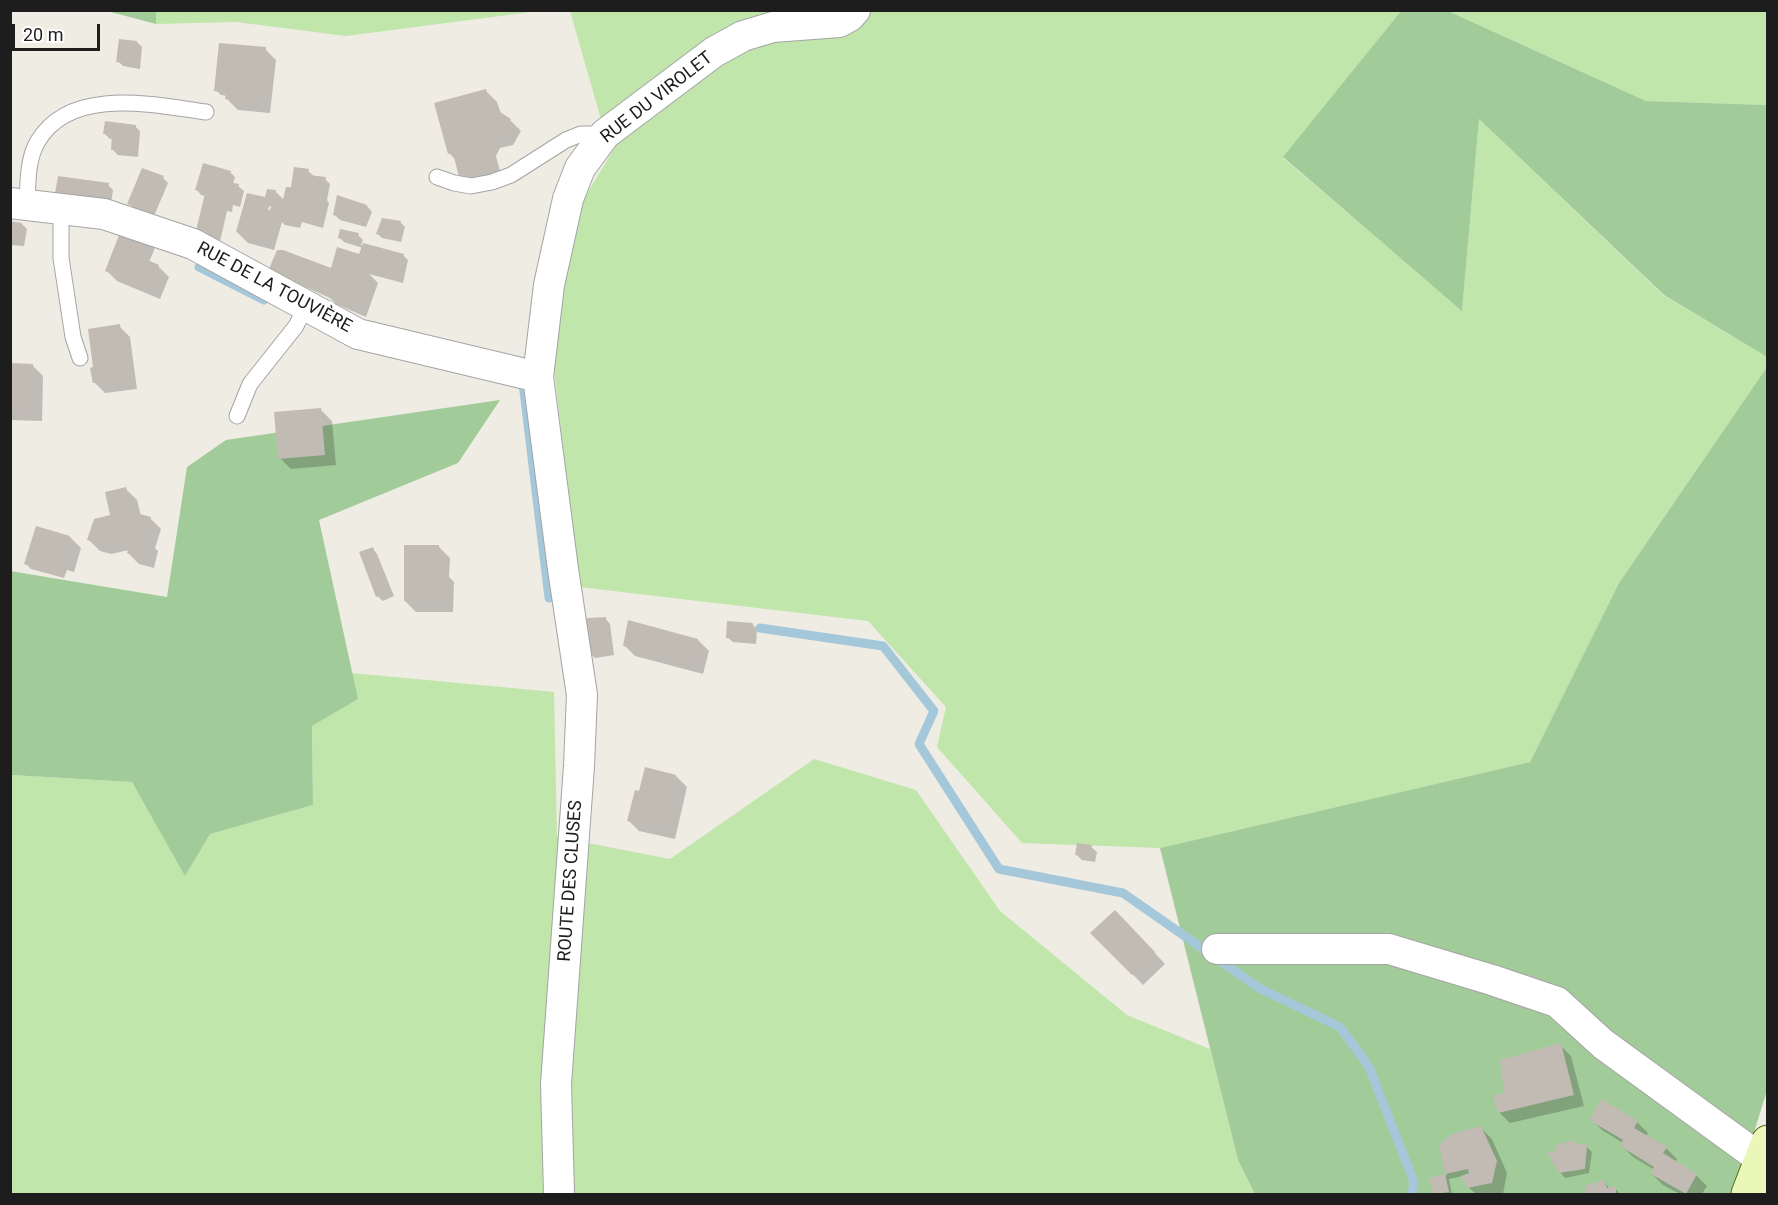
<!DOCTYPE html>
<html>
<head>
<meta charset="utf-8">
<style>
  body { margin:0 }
  #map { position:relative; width:1778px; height:1205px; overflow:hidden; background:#eeece3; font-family:Roboto,sans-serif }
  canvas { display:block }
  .frame { position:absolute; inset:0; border:12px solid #1d1d1d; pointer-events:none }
  .scale { position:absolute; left:12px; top:24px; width:88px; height:27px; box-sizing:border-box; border:3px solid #1d1d1d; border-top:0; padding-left:8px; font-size:18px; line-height:21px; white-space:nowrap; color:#1d1d1d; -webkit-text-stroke:4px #fff; paint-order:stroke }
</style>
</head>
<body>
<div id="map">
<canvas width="1778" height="1205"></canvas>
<div class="frame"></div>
<div class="scale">20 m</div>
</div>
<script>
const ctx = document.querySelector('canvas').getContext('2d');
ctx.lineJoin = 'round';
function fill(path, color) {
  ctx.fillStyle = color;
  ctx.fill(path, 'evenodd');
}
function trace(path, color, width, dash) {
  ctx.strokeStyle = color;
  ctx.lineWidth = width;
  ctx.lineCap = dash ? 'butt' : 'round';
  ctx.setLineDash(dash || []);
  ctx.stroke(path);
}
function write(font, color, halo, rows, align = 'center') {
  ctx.font = font + ' Roboto,sans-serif';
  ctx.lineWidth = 6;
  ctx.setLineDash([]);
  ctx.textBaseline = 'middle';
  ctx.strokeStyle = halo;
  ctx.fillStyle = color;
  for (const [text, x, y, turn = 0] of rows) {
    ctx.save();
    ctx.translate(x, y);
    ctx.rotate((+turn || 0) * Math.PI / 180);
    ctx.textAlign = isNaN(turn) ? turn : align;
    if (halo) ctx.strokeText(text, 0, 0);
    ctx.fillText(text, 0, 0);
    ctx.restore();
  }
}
const grass = new Path2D(`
  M 156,11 L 539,11 L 346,36 L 236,22 L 156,24 Z
  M 570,11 L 1401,11 L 1283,158 L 1462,310 L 1479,119 L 1663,295 L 1767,357 L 1767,367 L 1619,583 L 1530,762 L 1160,848 L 1022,843 L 937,747 L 946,707 L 868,621 L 579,587 L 553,360 L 571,220 L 611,154 Z
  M 1448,11 L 1767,11 L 1767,105 L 1646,101 Z
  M 352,673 L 554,692 L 557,837 L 670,859 L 814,759 L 916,790 L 1000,911 L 1127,1015 L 1210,1049 L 1238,1160 L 1255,1194 L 11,1194 L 10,775 L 132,782 L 185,875 L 210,834 L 313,805 L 312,726 L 357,699 Z`);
const forest = new Path2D(`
  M 107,11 L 156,11 L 156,24 Z
  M 1401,11 L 1448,11 L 1646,101 L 1767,105 L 1767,357 L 1664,295 L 1479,119 L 1462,311 L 1283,157 Z
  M 1767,367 L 1768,1087 L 1735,1194 L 1255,1194 L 1238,1160 L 1160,848 L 1530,762 L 1619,583 Z
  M 500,400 L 458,463 L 319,520 L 358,699 L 312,726 L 313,805 L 210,834 L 185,876 L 132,782 L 11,775 L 10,571 L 167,597 L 187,467 L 226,440 Z`);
const shadow = new Path2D(`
  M 137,42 L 142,47 L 140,69 L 123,66 L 118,61 Z
  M 265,49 L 276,60 L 270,113 L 238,110 L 227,99 L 227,96 L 221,95 L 216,90 Z
  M 486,91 L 497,102 L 501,114 L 510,120 L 521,131 L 513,145 L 500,148 L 496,156 L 502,179 L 472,187 L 461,176 L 457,161 L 449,153 Z
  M 135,126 L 140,131 L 138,157 L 118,155 L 113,150 L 113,139 L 110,139 L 105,134 Z
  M 308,171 L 314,176 L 325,179 L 330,184 L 327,200 L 329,203 L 323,228 L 302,222 L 300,228 L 285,225 L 282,222 L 274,250 L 248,243 L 237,232 L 266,199 L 276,192 L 284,200 ZM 268,206 L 271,206 L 268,217 Z
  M 230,172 L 235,177 L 233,184 L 238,186 L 244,191 L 240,207 L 233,205 L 232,212 L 227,211 L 219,246 L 201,240 L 205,196 L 201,195 L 196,189 Z
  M 163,178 L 168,183 L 154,216 L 134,208 L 129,203 Z
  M 108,185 L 113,190 L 110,210 L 56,199 Z
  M 338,197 L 367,206 L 372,212 L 366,227 L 340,220 L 335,215 Z
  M 400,222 L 405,227 L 401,242 L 382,238 L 377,233 Z
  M 10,223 L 22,224 L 27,229 L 24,246 L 10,245 Z
  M 358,235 L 363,240 L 361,245 L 403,255 L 408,260 L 403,283 L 369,274 L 378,283 L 366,317 L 336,304 L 330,298 L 276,274 L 271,269 L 332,270 L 360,255 L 363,248 L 344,242 L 339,237 Z
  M 149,242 L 155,248 L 149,262 L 158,266 L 169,277 L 160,299 L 117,281 L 106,270 Z
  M 119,326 L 130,337 L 137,389 L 105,393 L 94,382 Z
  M 10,365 L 32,365 L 43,376 L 42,421 L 10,420 Z
  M 321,410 L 332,421 L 336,465 L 291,469 L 280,458 Z
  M 126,489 L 137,500 L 141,516 L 150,518 L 161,529 L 155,548 L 158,551 L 154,568 L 139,564 L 128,553 L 129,550 L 111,554 L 100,551 L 89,540 L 112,516 Z
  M 70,537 L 81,548 L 74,572 L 67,570 L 64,578 L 31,569 L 26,564 Z
  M 439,547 L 450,558 L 449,577 L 454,582 L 453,612 L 416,612 L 405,601 Z
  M 372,548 L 377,554 L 394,596 L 383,601 L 377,596 Z
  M 605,618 L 610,624 L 614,655 L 595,658 L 590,653 Z
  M 752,624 L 757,629 L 756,644 L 733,642 L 727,637 Z
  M 698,640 L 709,651 L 703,674 L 635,656 L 624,645 Z
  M 676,776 L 687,787 L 675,839 L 639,831 L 628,820 Z
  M 1091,847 L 1097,852 L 1095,862 L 1082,860 L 1077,855 Z
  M 1126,922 L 1165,964 L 1143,985 L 1092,933 Z
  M 1560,1045 L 1571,1056 L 1584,1106 L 1510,1123 L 1499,1112 L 1506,1094 Z
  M 1591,1119 L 1637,1122 L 1648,1133 L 1646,1136 L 1666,1148 L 1677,1159 L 1675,1162 L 1696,1175 L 1707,1186 L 1702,1194 L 1680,1194 L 1663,1185 L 1652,1174 L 1655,1170 L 1633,1157 L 1622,1146 L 1623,1143 L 1602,1130 Z
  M 1481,1128 L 1492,1139 L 1507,1173 L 1503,1194 L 1476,1194 L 1468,1187 L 1463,1176 L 1449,1179 L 1452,1194 L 1434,1194 L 1431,1179 L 1447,1175 L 1441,1146 Z
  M 1574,1142 L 1579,1147 L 1585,1145 L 1592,1152 L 1589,1173 L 1565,1178 L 1560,1172 L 1558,1152 Z
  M 1604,1182 L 1610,1189 L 1615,1188 L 1620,1194 L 1582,1194 L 1587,1193 Z`);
const stream = new Path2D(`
  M 199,267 L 264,300
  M 518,382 L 523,383 L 549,598
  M 760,628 L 883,646 L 934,711 L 919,744 L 999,869 L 1123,893 L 1259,988 L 1340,1027 L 1369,1067 L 1414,1182 L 1412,1194`);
const building = new Path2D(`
  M 119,39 L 137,41 L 135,65 L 116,62 Z
  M 219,43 L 266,47 L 260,103 L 225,99 L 226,92 L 214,91 Z
  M 486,89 L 493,111 L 497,110 L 511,119 L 502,134 L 489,137 L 486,144 L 492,168 L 459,177 L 453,153 L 448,154 L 434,103 Z
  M 105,121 L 136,125 L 134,152 L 111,150 L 112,135 L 103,134 Z
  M 203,163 L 231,171 L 228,182 L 239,184 L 235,202 L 228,201 L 227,208 L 222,207 L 214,242 L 195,235 L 205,193 L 195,190 Z
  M 294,167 L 309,169 L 308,175 L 326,177 L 322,195 L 325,196 L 318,223 L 297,218 L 295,224 L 278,220 L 286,187 L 291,187 Z
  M 142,168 L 164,176 L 149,212 L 127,204 Z
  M 58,176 L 109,183 L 105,206 L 54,199 Z
  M 267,189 L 276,190 L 275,199 L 272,198 L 268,210 L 272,211 L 263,240 L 236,232 L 247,193 L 265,197 Z
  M 337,195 L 367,205 L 361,223 L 333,215 Z
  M 382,218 L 401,221 L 397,238 L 376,234 Z
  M 10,221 L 22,223 L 20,242 L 10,241 Z
  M 340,229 L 359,233 L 356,243 L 338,238 Z
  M 121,230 L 150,241 L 143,258 L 159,265 L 149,289 L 105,271 Z
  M 363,243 L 404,254 L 398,279 L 368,270 L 355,307 L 269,269 L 277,250 L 283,250 L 331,268 L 337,247 L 359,254 Z
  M 120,324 L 127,378 L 93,383 L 90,368 L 93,367 L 88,329 Z
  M 10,363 L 33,364 L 31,411 L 10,410 Z
  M 321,408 L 325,455 L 278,459 L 274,412 Z
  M 126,487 L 133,512 L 151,517 L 145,537 L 148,539 L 143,558 L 127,553 L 130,543 L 118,540 L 99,544 L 87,540 L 94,519 L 110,515 L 105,492 Z
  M 36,526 L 70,536 L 59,574 L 24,564 Z
  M 404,545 L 439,545 L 439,569 L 443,569 L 443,602 L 404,601 Z
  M 373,547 L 390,591 L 376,597 L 359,552 Z
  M 606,617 L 609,651 L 588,653 L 586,633 L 587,618 Z
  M 628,620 L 698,639 L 692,664 L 623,646 Z
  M 727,621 L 753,623 L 751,639 L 726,638 Z
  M 645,767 L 676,775 L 664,829 L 627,821 L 635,790 L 639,791 Z
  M 1077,843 L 1092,845 L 1090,858 L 1075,855 Z
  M 1115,910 L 1155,952 L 1132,975 L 1090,933 Z
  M 1561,1043 L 1574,1095 L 1498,1113 L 1493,1096 L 1504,1093 L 1500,1060 Z
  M 1601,1099 L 1638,1121 L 1634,1128 L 1667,1147 L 1663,1153 L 1697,1174 L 1686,1194 L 1651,1174 L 1654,1167 L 1620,1146 L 1623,1140 L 1589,1120 Z
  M 1481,1126 L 1497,1161 L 1492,1183 L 1467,1188 L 1461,1176 L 1469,1173 L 1468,1169 L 1445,1174 L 1439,1145 L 1452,1134 Z
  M 1575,1140 L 1577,1145 L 1585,1144 L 1587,1146 L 1585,1169 L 1559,1173 L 1547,1152 L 1556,1151 L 1555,1145 Z
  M 1445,1174 L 1449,1192 L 1433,1194 L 1429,1178 Z
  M 1604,1180 L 1607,1188 L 1616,1186 L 1616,1194 L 1579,1194 L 1586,1192 L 1585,1186 Z`);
const service = new Path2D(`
  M 437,177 L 454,183 L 471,186 L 492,182 L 511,175 L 566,140 L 581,134 L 605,134
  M 27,205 C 28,184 27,159 38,141 C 71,86 154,105 206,112
  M 61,209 L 61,258 L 73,337 L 80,358
  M 237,416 L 250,384 L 296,326 L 306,306`);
const minor = new Path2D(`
  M 10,203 L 104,214 L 193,244 L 358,334 L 538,377
  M 1217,949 L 1389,949 L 1492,980 L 1557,1002 L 1603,1044 L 1761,1159
  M 559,1194 L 556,1084 L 579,766 L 582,695 L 563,569 L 538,377 L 549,285 L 568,199 L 580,168 L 605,134 L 714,52 L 743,36 L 773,27 L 839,22 L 850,16 L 855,10`);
const secondary = new Path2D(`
  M 1748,1194 L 1768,1142`);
const streetNames = [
  ["RUE DU VIROLET",657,98,-38],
  ["RUE DE LA TOUVIÈRE",274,288,28],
  ["ROUTE DES CLUSES",571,881,-86]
];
fill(grass, '#c0e6ab');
fill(forest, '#a2cb9a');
fill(shadow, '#0003');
trace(stream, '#a5c7da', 9);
fill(building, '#c2bbb3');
trace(service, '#a4a4a4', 17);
trace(minor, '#a4a4a4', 32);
trace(secondary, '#566e0a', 35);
trace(service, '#fff', 15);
trace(minor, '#fff', 30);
trace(secondary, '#ebf6b9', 33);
write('18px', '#1d1d1d', '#fff', streetNames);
</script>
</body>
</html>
